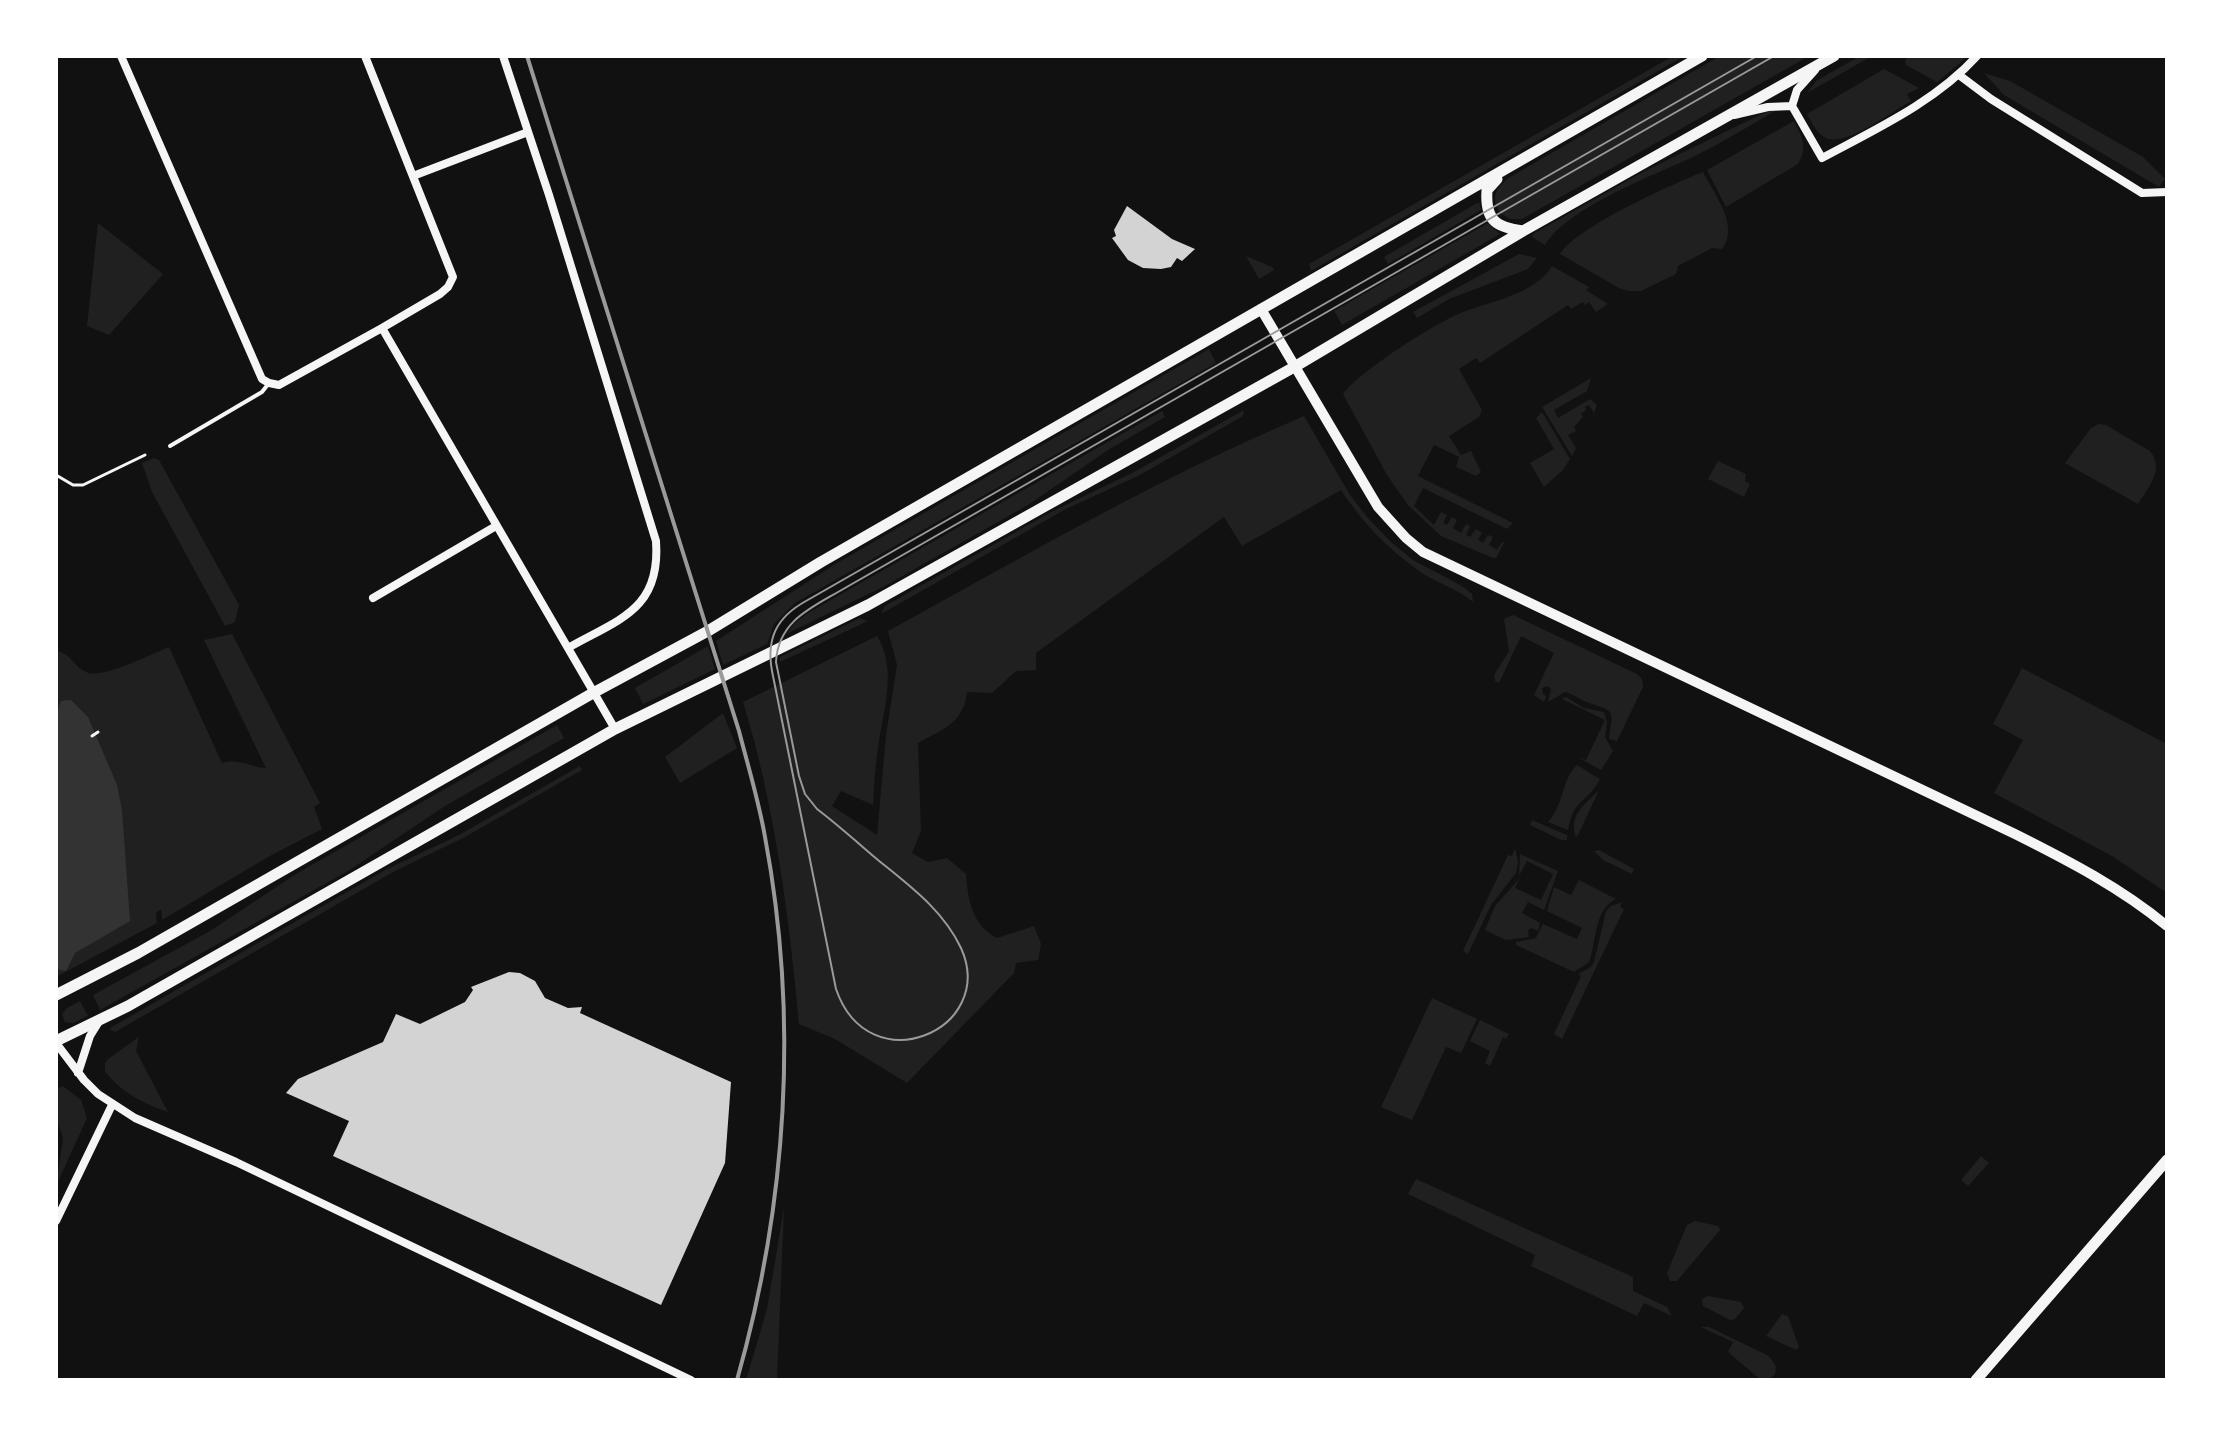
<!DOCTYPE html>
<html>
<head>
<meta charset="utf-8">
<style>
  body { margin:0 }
  #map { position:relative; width:2223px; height:1436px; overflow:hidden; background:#111; font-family:"PT Sans",sans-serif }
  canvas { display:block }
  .frame { position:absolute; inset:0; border:58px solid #fff; pointer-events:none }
</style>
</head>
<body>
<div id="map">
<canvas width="2223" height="1436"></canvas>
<div class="frame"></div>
</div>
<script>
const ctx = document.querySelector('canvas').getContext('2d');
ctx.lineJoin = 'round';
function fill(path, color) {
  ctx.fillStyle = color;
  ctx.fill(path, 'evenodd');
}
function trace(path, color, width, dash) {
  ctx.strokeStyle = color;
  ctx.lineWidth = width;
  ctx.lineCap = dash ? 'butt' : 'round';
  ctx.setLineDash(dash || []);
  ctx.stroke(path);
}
const green = new Path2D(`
  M 1673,56 L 1684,56 L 1311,271 L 1309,264 Z
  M 1720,56 L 1809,56 L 1522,219 L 1510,219 L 1500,213 C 1490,197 1496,188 1510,177 Z
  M 1860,56 L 1872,56 L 1807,93 L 1816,81 Z
  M 1908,56 L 1960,56 L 1965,59 L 1937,82 L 1906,65 L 1905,61 Z
  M 1884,69 L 1919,88 L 1907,94 L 1911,101 C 1893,111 1846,147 1826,138 C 1817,134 1812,123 1807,114 Z
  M 1984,73 L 2010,81 L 2143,157 L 2165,179 L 2159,187 L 2004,95 Z
  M 1770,110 L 1775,111 C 1748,127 1721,143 1693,157 C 1654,175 1567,208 1545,245 L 1532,237 L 1533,234 L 1645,171 Z
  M 1794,121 C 1802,136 1808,148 1798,164 L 1726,207 L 1707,170 Z
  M 1703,172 C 1714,194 1740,225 1722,249 L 1712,248 L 1678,266 L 1676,274 L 1641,291 L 1629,291 L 1619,288 L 1560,254 C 1575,228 1672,184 1703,172 Z
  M 1479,202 L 1481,210 L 1388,264 L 1384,257 Z
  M 98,223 L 163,274 L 109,335 L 87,326 Z
  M 1488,223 L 1500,234 L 1342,325 L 1334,311 Z
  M 1519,254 L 1537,258 L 1528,269 L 1449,299 L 1417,318 L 1413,312 Z
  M 1246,256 L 1272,267 L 1274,270 L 1259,279 Z
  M 1552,266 L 1589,287 L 1586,290 L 1608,304 L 1596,312 L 1589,302 L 1585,305 L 1583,302 L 1571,309 L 1568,305 L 1480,363 L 1476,358 L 1459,369 L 1482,410 L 1479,417 L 1449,436 L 1461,455 L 1471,451 L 1481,472 L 1476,476 L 1456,467 L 1459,457 L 1434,445 L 1418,476 L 1513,523 L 1507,529 L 1423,488 L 1414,506 L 1434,525 L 1441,512 L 1447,515 L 1443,523 L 1447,525 L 1452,517 L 1457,520 L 1453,528 L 1461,533 L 1466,524 L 1470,526 L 1466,535 L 1470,537 L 1476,529 L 1482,533 L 1478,540 L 1483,543 L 1488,535 L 1493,537 L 1489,545 L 1497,550 L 1502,542 L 1504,543 L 1496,558 L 1493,558 L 1441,536 L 1408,505 L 1387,475 L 1343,394 C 1359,372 1428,328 1454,316 C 1486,301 1533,297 1552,266 Z
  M 1209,349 L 1216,363 L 795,603 L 774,624 L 767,644 L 723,665 L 716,641 L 837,563 Z
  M 1591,378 L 1587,391 L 1554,410 L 1558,418 L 1590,399 L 1597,405 L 1594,413 L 1589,405 L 1585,407 L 1586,410 L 1581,414 L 1583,417 L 1574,427 L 1576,431 L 1568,435 L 1576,448 L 1572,456 L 1542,407 Z
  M 1244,410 L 1243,416 L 1140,475 L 1066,509 L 881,614 L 885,606 L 1051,512 L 1134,472 Z
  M 1162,411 L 1165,417 L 1108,450 L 1028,505 L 883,587 L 786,634 L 796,622 L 808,613 Z
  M 1542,412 L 1570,459 L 1563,470 L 1544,487 L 1530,463 L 1554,449 L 1536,418 Z
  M 1304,416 L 1350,495 L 1367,517 L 1390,541 L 1413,560 L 1462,586 L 1472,594 L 1473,602 C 1457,588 1436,583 1419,571 C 1387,548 1362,522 1341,490 L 1242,546 L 1224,517 L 1036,653 L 1036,670 L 1016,671 L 992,693 L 967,692 C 964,723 943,729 918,743 L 921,831 L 912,853 L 928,862 L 947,858 L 966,874 C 968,900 972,925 997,938 L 1034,926 L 1041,944 L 1038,960 L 1016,963 L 1014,973 L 907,1083 L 835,1039 L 799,1024 C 789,916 775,806 743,702 L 877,636 C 898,670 883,711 878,748 C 875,767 874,786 873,805 L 841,791 L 832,806 L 877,835 L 886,735 L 897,665 L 888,631 C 1025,556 1160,477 1304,416 Z
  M 2099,424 L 2106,425 L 2150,451 C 2165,469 2148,488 2138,504 L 2065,463 L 2091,428 Z
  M 154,458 L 159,460 L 239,605 L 235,622 L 225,626 L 152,492 L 142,463 Z
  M 1718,461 L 1746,474 L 1745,481 L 1750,484 L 1744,497 L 1708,479 Z
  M 1513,615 L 1637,674 L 1642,679 L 1643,687 L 1617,741 L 1609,739 C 1612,711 1618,712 1589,703 C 1580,700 1574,694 1565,692 L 1548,702 L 1551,689 L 1548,686 L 1542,688 L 1543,694 L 1546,696 L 1544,702 L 1534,695 L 1554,653 L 1521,636 L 1499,683 L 1495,681 L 1494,675 L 1509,651 L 1504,619 Z
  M 860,618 L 868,621 L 780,662 L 780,657 Z
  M 232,634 L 320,803 L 314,807 L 322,829 L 268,857 L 162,920 L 161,909 L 156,913 L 157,923 L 56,977 L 56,651 C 71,653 73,666 86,672 C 102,680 151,654 169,647 L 222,763 C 240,758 248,767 266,768 L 204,640 Z
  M 708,646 L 715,669 L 643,704 L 635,688 Z
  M 2022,668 L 2167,744 L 2167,893 L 2112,856 L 1994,793 L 2023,740 L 1993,724 Z
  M 1566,697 L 1584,708 L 1604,712 L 1607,722 L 1605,737 L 1613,751 L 1601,770 L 1579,758 L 1586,760 L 1605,720 L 1562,699 Z
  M 723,713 L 737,748 L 680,783 L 665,757 Z
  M 557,725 L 564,738 L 445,806 L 348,871 L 100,1010 L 93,995 L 210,931 L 296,874 Z
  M 1577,765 L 1600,779 C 1587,804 1574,797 1568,830 L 1548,822 C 1564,805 1562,778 1577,765 Z
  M 580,766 L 582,770 L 465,837 L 395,871 L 115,1032 L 111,1030 L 110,1028 L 387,869 L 459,835 Z
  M 1599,790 L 1578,835 L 1576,837 C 1568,814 1585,805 1599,790 Z
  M 1532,820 L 1567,835 L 1567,840 L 1561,840 L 1530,825 Z
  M 1515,848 L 1518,862 L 1516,873 L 1491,905 L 1468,954 L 1463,951 L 1508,855 L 1512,856 Z
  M 1599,850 L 1634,869 L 1632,874 L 1603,860 L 1594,851 Z
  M 1520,854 L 1558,871 L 1544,910 L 1528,902 L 1522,913 L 1540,923 L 1538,931 L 1532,928 L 1528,930 L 1529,937 L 1506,940 L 1485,930 L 1495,906 L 1519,879 L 1515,888 L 1541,900 L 1553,874 L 1527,861 L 1519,876 Z
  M 1579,880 L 1616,899 C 1593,911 1597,941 1589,962 L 1574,972 L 1516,945 L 1516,942 L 1536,938 L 1543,924 L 1577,939 L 1582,928 L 1547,911 L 1554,887 L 1571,895 Z
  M 1622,902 L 1620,907 L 1624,909 L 1562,1039 L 1554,1034 L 1581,976 L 1578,974 L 1591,967 L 1594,962 L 1606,911 L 1611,906 Z
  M 1432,998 L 1477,1019 L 1461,1053 L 1446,1047 L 1412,1120 L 1381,1107 Z
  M 80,1001 L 88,1016 L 73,1023 L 65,1022 L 62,1014 L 67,1008 Z
  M 1480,1020 L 1509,1034 L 1506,1039 L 1503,1037 L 1490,1066 L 1485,1063 L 1490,1051 L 1470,1041 Z
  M 139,1037 L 136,1051 L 168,1112 C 144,1104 119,1091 105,1071 L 105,1063 L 108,1059 Z
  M 63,1086 L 81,1100 L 87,1118 L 56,1186 L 63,1138 L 56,1119 L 56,1089 Z
  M 1981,1156 L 1989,1163 L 1968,1186 L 1961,1180 Z
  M 1416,1179 L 1633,1277 L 1633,1291 L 1667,1307 L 1672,1316 L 1644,1303 L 1637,1316 L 1531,1266 L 1535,1255 L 1408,1194 Z
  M 784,1208 L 777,1380 L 746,1380 L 767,1309 Z
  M 1695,1221 L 1718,1226 L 1720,1230 L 1677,1281 L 1670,1281 L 1667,1273 L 1687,1225 Z
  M 1708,1296 L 1741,1302 L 1744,1308 L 1735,1319 L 1730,1320 L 1703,1306 L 1702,1299 Z
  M 1782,1314 L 1788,1316 L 1799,1347 L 1796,1350 L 1766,1336 Z
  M 1701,1327 L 1709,1327 L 1769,1356 L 1776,1366 L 1775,1374 L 1769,1380 L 1761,1380 L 1728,1352 L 1733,1342 Z`);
const water = new Path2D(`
  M 71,700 L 88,717 L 117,785 L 122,810 L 130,921 L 75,953 L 66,971 L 56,969 L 56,715 L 61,701 Z`);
const building = new Path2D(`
  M 1127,206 L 1172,239 L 1195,249 L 1182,261 L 1177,258 L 1171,267 L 1161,269 L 1143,268 L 1128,260 L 1112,238 L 1116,236 L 1114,230 Z
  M 509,972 L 520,973 L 535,981 L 545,998 L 568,1008 L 582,1007 L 580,1013 L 731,1082 L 725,1163 L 661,1305 L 333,1156 L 349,1121 L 286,1093 L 298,1079 L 383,1042 L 396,1014 L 420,1024 L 465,1002 L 473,990 L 471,987 Z`);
const path = new Path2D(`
  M 56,475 L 73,485 L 83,485 L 145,455
  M 92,736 L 98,732`);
const service = new Path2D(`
  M 170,446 L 262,392 L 269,383`);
const minor = new Path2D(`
  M 121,56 L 262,379 L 269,383 L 279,385 L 382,328 L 615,729
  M 365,56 L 453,277 L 448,287 L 440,294 L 382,328
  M 503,56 L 549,195 L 656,541 C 661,610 619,619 568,648
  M 1959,75 L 1991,99 L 2142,193 L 2167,192
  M 1792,106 L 1822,158 C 1876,129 1935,102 1977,56
  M 1792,106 L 1797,90 L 1815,70
  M 1734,115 L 1768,107 L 1792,106
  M 413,176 L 528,132
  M 373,598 L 496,526
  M 56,1043 L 84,1080 L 98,1094 L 135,1118 L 236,1162 L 691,1380
  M 78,1073 L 90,1036 L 100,1020
  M 56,1221 L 112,1105`);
const tertiary = new Path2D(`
  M 1261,309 L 1378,507 L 1406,538 L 1423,552 L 2015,834 C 2069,861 2121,888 2167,926`);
const secondary = new Path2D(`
  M 1497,179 L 1487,190 C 1485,220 1495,227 1523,231
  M 56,995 L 138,953 L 593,693 L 708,631 L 821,562 L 1702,56
  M 56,1041 L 128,1006 L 615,729 L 868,605 L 1296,366 L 1523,231 L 1834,56
  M 1976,1380 L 2167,1160`);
const tram = new Path2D(`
  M 1757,56 L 806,601 C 777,617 766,638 772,671 L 836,989 C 869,1085 998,1030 961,948 C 943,910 910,886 878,860 C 858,843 838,825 817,809 L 805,794 L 799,776 L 776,662 C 778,620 813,607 845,588 L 1774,56`);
const rail = new Path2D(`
  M 527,56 L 739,731 C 748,766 759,802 765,837 C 799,1018 787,1204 737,1380`);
fill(green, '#202020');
fill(water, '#333');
fill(building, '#d3d3d3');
trace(path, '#f5f5f5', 3);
trace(service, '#f5f5f5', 4);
trace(minor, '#f5f5f5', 8);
trace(tertiary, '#f5f5f5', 10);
trace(secondary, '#f5f5f5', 11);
trace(tram, '#9a9a9a', 2);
trace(rail, '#9a9a9a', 4);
</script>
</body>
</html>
